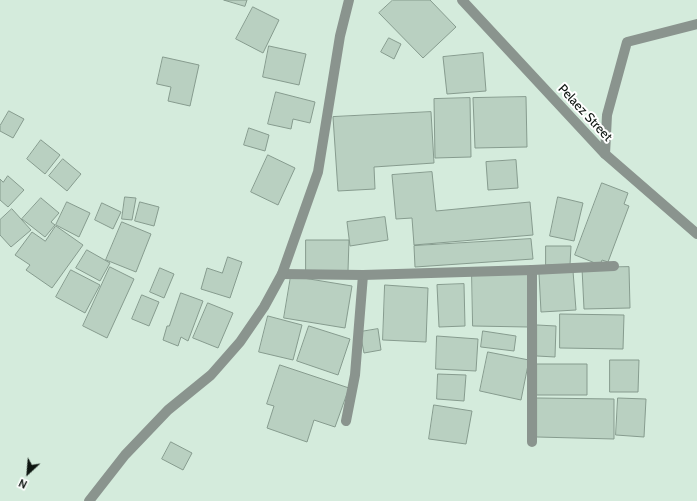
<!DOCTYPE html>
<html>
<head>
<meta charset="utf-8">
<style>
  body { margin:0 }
  #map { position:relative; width:697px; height:501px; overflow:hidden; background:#d4ebdc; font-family:Cabin,sans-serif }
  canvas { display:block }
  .north { position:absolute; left:8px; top:453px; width:40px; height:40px; -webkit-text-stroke:3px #fff; paint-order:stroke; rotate:206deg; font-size:11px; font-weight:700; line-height:16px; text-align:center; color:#0d1510 }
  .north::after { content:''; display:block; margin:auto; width:14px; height:18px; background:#0d1510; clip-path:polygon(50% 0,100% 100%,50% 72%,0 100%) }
</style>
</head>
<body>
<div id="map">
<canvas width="697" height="501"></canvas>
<div class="north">N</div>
</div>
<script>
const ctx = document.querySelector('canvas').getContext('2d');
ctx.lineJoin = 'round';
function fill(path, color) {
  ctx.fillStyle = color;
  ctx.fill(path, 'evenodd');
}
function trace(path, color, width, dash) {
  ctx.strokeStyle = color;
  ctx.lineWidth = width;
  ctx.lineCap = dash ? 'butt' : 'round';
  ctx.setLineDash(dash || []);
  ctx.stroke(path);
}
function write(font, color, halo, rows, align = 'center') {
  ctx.font = font + ' Cabin,sans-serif';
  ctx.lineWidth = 4;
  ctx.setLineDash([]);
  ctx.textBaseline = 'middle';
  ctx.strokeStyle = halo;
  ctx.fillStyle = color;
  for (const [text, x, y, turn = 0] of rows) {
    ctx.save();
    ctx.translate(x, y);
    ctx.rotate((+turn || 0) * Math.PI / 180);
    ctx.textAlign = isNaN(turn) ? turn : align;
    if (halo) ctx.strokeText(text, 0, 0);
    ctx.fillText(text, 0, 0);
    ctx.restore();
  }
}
const building = new Path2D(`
  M 224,0 L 247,0 L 245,6 Z
  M 393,0 L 430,0 L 456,27 L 423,58 L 379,13 Z
  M 253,7 L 279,20 L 263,53 L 236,39 Z
  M 389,38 L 401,44 L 394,59 L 381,52 Z
  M 269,46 L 306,54 L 299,85 L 263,77 Z
  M 483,53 L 486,91 L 447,94 L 443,57 Z
  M 163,57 L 199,65 L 190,106 L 168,101 L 171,87 L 157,84 Z
  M 276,92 L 315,102 L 310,123 L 293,119 L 291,129 L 268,124 Z
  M 526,97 L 527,147 L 475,148 L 473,98 Z
  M 470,98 L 471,157 L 435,158 L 434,99 Z
  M 9,111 L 24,119 L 13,138 L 0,131 L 0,126 Z
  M 431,112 L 434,163 L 374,167 L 375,189 L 338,191 L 333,117 Z
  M 249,128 L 269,135 L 265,151 L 244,145 Z
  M 41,140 L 60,155 L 45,174 L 27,159 Z
  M 268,155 L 295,168 L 278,205 L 251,192 Z
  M 63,159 L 81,174 L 67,191 L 49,176 Z
  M 516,160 L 518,188 L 488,190 L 486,162 Z
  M 432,172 L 436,211 L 530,202 L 533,235 L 414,245 L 412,218 L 396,219 L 392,175 Z
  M 8,176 L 24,190 L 8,207 L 0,200 L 0,179 L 3,182 Z
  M 602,183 L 628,193 L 624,204 L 629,206 L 608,262 L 602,260 L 600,265 L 575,255 Z
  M 125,197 L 136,198 L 132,220 L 122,219 Z
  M 558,197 L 583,203 L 574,241 L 550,236 Z
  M 41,198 L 59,213 L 51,222 L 55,225 L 45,237 L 22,219 Z
  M 67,202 L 90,213 L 79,237 L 56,225 Z
  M 140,202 L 159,207 L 154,226 L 135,221 Z
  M 102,203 L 121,212 L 113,229 L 95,220 Z
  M 12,209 L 31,230 L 11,247 L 0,235 L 0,220 Z
  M 385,217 L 388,240 L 350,246 L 347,222 Z
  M 122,222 L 151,234 L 136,272 L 106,260 Z
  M 56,226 L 83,245 L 52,288 L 26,270 L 30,265 L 15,255 L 32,232 L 45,241 Z
  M 531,239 L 533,259 L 415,267 L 414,246 Z
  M 306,240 L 349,240 L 348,271 L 306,272 Z
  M 546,246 L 571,246 L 570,265 L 546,265 Z
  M 87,250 L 110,263 L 100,281 L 76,268 Z
  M 228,257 L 242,262 L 230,298 L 201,289 L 207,268 L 222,273 Z
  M 110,267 L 134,279 L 107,338 L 83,326 Z
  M 629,267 L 630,308 L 584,309 L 582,268 Z
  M 160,268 L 174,274 L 164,298 L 150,292 Z
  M 71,270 L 100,285 L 85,313 L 56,297 Z
  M 573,271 L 576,310 L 541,312 L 539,273 Z
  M 472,274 L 528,274 L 528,327 L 473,326 Z
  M 291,276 L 352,286 L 345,328 L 284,318 Z
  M 464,284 L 465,326 L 439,327 L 437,285 Z
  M 385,285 L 428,288 L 426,342 L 383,340 Z
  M 181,293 L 203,301 L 188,341 L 181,337 L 178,346 L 163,340 L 167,326 L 169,326 Z
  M 142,295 L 159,302 L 149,326 L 132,319 Z
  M 208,303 L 233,313 L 218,348 L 193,338 Z
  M 560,314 L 624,315 L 623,349 L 560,348 Z
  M 268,316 L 302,325 L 293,360 L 259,352 Z
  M 537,325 L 556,326 L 555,357 L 537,356 Z
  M 309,326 L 350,339 L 338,375 L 297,361 Z
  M 378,329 L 381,350 L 364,353 L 360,332 Z
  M 483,331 L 516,336 L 514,351 L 481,347 Z
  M 437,336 L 478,339 L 476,371 L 436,369 Z
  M 488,352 L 529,360 L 521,400 L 480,391 Z
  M 610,360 L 639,360 L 638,392 L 610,392 Z
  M 537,364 L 587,364 L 587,395 L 537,395 Z
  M 280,365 L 349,388 L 335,427 L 314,420 L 307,442 L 267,428 L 274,406 L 267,404 Z
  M 438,374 L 466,375 L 464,401 L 437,399 Z
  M 537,398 L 614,399 L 614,439 L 537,437 Z
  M 618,398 L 646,399 L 644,437 L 616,435 Z
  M 434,405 L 472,411 L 466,444 L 429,439 Z
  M 171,442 L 192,453 L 183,470 L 162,459 Z`);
const service = new Path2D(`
  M 605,154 L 607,115 L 627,42 L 697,24
  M 346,421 L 355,375 L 363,275
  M 532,442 L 532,270`);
const minor = new Path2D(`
  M 282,274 L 363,275 L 532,270 L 614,266`);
const tertiary = new Path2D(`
  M 462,0 L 605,154 L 697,234
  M 89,501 L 125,455 L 168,410 L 211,375 L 240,342 L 264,307 L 282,274 L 318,172 L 340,36 L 349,0`);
const streetNames = [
  ["Pelaez Street",585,113,47]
];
fill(building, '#b9d0c1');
trace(building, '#869b8e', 1);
trace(service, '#8a948e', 10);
trace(minor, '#8a948e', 10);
trace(tertiary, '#8a948e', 10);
write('13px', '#0d1510', '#fff', streetNames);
</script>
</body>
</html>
